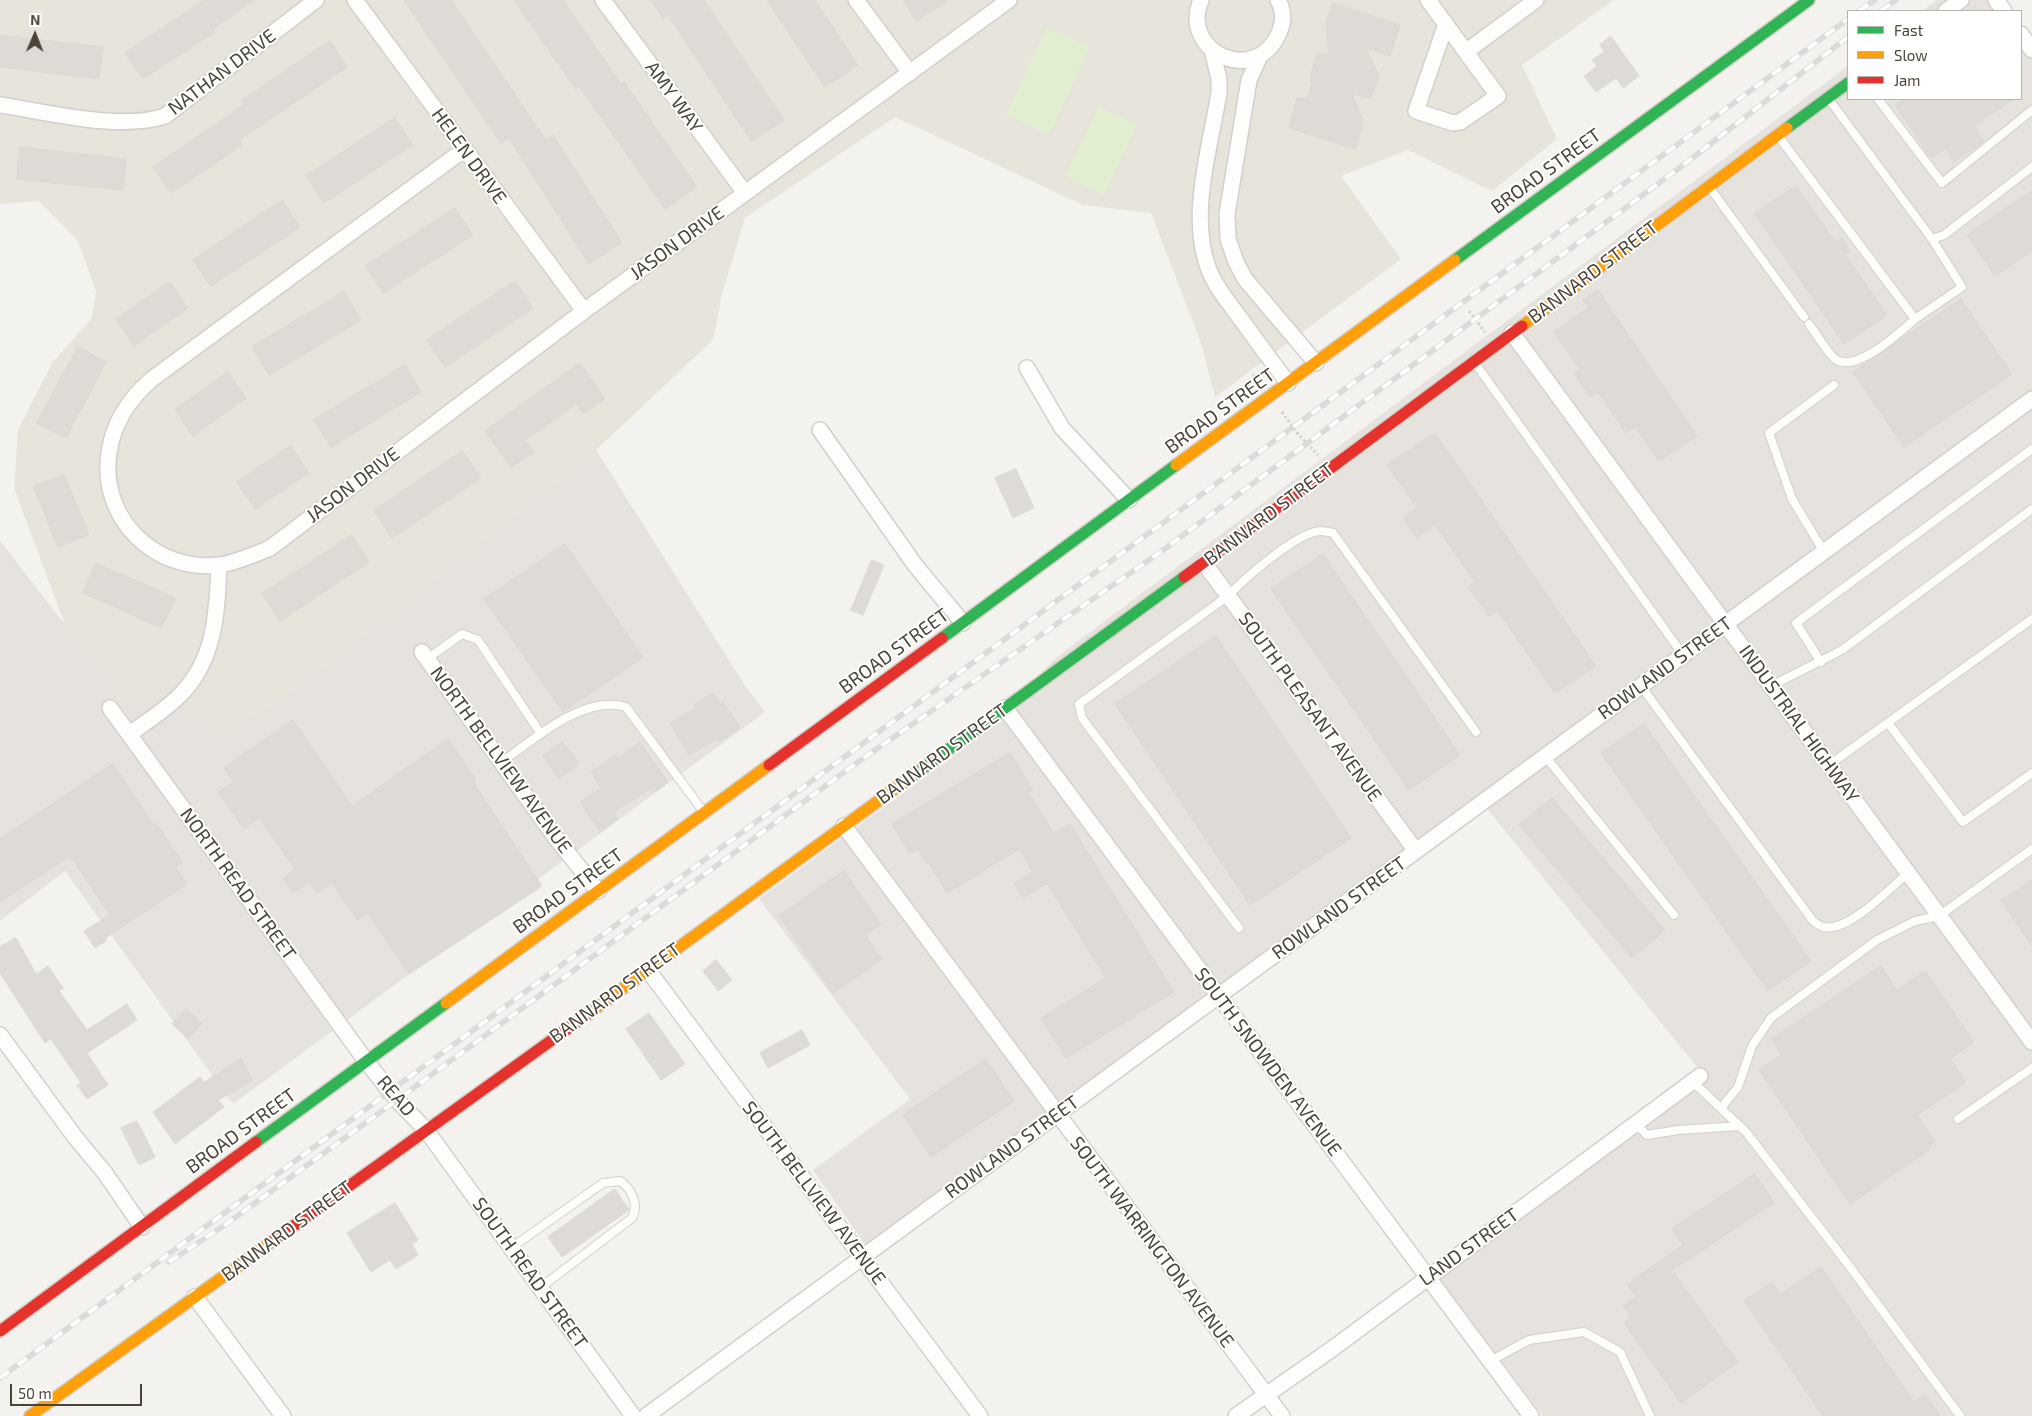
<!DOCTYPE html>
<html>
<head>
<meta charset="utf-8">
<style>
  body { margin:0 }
  #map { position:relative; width:2032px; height:1416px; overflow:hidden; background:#f4f2ee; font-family:"Exo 2",sans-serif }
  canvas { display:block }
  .legend { position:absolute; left:1847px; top:10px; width:175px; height:90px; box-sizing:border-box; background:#fff; border:1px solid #b7b4b0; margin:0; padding:6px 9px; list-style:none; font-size:15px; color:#4b4439 }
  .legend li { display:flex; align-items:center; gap:10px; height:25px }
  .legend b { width:25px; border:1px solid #b7b4b0 }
  .north { position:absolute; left:10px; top:10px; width:50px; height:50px; -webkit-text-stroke:4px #fff; paint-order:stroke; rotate:1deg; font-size:14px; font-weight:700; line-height:20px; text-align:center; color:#4b4439 }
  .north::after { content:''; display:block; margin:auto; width:18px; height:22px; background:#4b4439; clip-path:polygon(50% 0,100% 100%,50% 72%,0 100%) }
  .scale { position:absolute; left:10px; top:1384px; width:132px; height:22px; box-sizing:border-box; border:2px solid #4b4439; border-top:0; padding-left:6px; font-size:15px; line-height:18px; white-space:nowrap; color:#4b4439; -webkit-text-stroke:4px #fff; paint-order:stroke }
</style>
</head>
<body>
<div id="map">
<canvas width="2032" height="1416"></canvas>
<ul class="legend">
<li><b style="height:6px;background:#30b455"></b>Fast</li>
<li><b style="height:6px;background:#ff9f0a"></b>Slow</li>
<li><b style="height:6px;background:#e5322d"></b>Jam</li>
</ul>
<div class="north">N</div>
<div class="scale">50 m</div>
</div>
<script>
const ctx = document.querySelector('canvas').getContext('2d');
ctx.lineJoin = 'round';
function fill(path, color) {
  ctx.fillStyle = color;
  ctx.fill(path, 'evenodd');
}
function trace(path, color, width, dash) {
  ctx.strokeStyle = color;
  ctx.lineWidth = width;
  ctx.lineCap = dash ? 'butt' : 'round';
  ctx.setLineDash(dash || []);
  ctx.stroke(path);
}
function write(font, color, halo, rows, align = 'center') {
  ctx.font = font + ' "Exo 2",sans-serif';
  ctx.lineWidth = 4;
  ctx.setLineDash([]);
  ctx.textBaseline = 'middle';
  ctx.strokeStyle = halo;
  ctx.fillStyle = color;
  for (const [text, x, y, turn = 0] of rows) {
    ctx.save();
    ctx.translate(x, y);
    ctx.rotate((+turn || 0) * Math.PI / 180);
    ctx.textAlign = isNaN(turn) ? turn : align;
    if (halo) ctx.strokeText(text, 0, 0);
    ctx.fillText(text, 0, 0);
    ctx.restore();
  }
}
const residential = new Path2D(`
  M 0,0 L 1614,0 L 1522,65 L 1557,139 L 1492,191 L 1408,150 L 1341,176 L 1401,259 L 1215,397 L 1201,343 L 1151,213 L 1083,205 L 895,117 L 745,218 L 722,294 L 713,340 L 596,450 L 279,701 L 226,728 L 119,694 L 65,625 L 14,488 L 18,430 L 52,363 L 92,318 L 96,291 L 78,241 L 39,201 L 0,204 Z`);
const industrial = new Path2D(`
  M 1937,0 L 1997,0 L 2005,11 L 1922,11 Z
  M 2021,34 L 2032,50 L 2032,1416 L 1543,1416 L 1432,1270 L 1698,1068 L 1479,799 L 869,1250 L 813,1170 L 910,1099 L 759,899 L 970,744 L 1058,656 L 1848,66 L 1848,99 L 2021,99 Z
  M 596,450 L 744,684 L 765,712 L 233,1104 L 65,871 L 0,921 L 0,541 L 119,694 L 226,728 L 279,701 Z`);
const green = new Path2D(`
  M 1047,27 L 1090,47 L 1049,135 L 1006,115 Z
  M 1099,107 L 1137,125 L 1104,195 L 1065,176 Z`);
const building = new Path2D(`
  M 205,0 L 254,0 L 213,29 L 215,32 L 143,79 L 125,53 Z
  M 404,0 L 451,0 L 546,140 L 553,135 L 622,243 L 589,264 L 509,138 L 501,143 Z
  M 514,0 L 563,0 L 621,84 L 624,82 L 697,187 L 665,209 L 579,86 L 576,89 Z
  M 651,0 L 704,0 L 784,120 L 751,141 L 668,15 L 663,18 Z
  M 767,0 L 815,0 L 858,65 L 825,87 Z
  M 903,0 L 948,0 L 917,21 Z
  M 1333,3 L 1400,25 L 1390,56 L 1366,48 L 1379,76 L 1371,99 L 1352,93 L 1362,119 L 1362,128 L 1355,149 L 1289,128 L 1297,98 L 1307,98 L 1312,83 L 1310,77 L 1317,55 L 1329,54 L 1326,24 Z
  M 0,35 L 103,47 L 99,79 L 0,67 Z
  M 1611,36 L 1639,76 L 1623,88 L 1616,78 L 1596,92 L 1584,76 L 1597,66 L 1592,60 L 1604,52 L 1600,45 Z
  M 330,41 L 347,67 L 239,140 L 242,145 L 171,193 L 153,167 L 244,105 L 241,101 Z
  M 1904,99 L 2014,99 L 1974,126 L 1984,141 L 1954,162 L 1945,149 L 1931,158 L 1895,105 Z
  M 395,118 L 413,145 L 324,203 L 306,176 Z
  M 20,147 L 126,159 L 123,190 L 17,179 Z
  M 1796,186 L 1835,242 L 1842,238 L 1850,251 L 1845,254 L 1887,315 L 1844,344 L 1755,214 Z
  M 2032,191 L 2032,251 L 1995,276 L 1967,235 Z
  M 282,200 L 300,227 L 211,286 L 193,260 Z
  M 455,208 L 473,235 L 383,293 L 366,266 Z
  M 515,281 L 533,308 L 445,367 L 427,340 Z
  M 170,282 L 188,308 L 134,346 L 116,319 Z
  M 1598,290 L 1697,436 L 1659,461 L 1635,427 L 1626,433 L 1598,392 L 1590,397 L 1574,373 L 1580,370 L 1554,332 L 1588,308 L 1583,300 Z
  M 344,292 L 361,320 L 269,375 L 252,347 Z
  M 1961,299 L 2012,374 L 1904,447 L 1853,372 Z
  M 78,347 L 106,362 L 66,438 L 37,423 Z
  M 580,363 L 605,399 L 583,414 L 576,404 L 525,440 L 534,452 L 511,467 L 485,431 Z
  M 405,365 L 421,392 L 331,447 L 314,420 Z
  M 228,372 L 246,398 L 193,436 L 175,410 Z
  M 1435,433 L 1596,666 L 1555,693 L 1497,610 L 1489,616 L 1468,587 L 1475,582 L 1435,525 L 1417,538 L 1403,518 L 1417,508 L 1387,465 Z
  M 291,446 L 309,473 L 255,509 L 237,482 Z
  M 462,451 L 481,478 L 392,538 L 374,511 Z
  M 1016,469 L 1034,508 L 1013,518 L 995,478 Z
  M 64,475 L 89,535 L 58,547 L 34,487 Z
  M 352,535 L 369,562 L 280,621 L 262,594 Z
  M 565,544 L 643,657 L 563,712 L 484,599 Z
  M 1323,554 L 1460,755 L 1409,790 L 1271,589 Z
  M 872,560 L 884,565 L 863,615 L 851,610 Z
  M 96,563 L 175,598 L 162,628 L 83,593 Z
  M 1216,636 L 1351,838 L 1250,905 L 1115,704 Z
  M 713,693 L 720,704 L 723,702 L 740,728 L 719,742 L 717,739 L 689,755 L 670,723 L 696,708 L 694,705 Z
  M 293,720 L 352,806 L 448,739 L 476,780 L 473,782 L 542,886 L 409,974 L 368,913 L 357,920 L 332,883 L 317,893 L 309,882 L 294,893 L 283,878 L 295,869 L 259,818 L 244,829 L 218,792 L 234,782 L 224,768 Z
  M 1644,724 L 1811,961 L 1768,991 L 1601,753 Z
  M 563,742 L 579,764 L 559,779 L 543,756 Z
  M 640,742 L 668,782 L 653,793 L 650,789 L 614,812 L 618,819 L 600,832 L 580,802 L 601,788 L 591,772 L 616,755 L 618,758 Z
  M 1010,753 L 1033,790 L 1028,792 L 1054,834 L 1070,824 L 1174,992 L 1066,1058 L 1041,1018 L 1106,978 L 1047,883 L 1023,898 L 1014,883 L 1033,872 L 1019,849 L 947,893 L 929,863 L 927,864 L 918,849 L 910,854 L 892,824 Z
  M 113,764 L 153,824 L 156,823 L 182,862 L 175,867 L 187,884 L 105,938 L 106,941 L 95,948 L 84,931 L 110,915 L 72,858 L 70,860 L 68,857 L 0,902 L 0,839 Z
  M 1552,798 L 1665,930 L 1632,958 L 1519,825 Z
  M 844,871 L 881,924 L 865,935 L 882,959 L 833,993 L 779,916 Z
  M 2032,880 L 2032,946 L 2001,901 Z
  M 16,938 L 36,974 L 48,966 L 63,988 L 59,991 L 87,1030 L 127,1004 L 137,1020 L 87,1053 L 108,1085 L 87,1099 L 77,1085 L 81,1083 L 51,1039 L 45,1043 L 0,973 L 0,947 Z
  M 716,960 L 732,980 L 718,991 L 703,971 Z
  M 1881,966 L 1897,990 L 1925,971 L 1974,1042 L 1950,1059 L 1966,1082 L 1917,1115 L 1935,1142 L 1927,1148 L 1929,1150 L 1850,1204 L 1759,1070 L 1782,1054 L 1772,1039 Z
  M 186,1009 L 202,1024 L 188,1039 L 172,1024 Z
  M 649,1013 L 685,1064 L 661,1080 L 626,1029 Z
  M 802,1030 L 810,1045 L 768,1068 L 760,1053 Z
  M 241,1059 L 253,1080 L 218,1100 L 224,1107 L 175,1144 L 153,1112 L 200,1077 L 204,1082 Z
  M 986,1059 L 1014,1101 L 931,1157 L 903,1115 Z
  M 137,1121 L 155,1157 L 139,1165 L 121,1128 Z
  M 1755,1174 L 1774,1203 L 1672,1270 L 1738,1362 L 1681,1403 L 1624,1323 L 1631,1317 L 1623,1306 L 1636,1297 L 1627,1284 L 1683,1245 L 1672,1229 Z
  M 615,1189 L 629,1210 L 562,1257 L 548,1237 Z
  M 395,1203 L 418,1240 L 412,1244 L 418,1255 L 396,1269 L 390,1260 L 371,1272 L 347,1233 Z
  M 1821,1267 L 1914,1402 L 1925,1394 L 1940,1416 L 1823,1416 L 1744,1301 L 1772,1282 L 1780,1294 Z`);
const path = new Path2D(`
  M 1469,311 L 1485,332
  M 1253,374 L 1258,381
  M 1282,412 L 1298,434 L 1318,455`);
const lane = new Path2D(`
  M 1828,98 L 1932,239 L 1944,235 L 2032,167
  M 1878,99 L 1942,183 L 2032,110
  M 1779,137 L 1915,319 L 1962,287 L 1932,239
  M 1710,188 L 1804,317
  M 1809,324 C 1816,333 1827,352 1835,359 C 1856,374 1900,332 1915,319
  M 1475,363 L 1683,655
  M 1824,552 L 1792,499 L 1769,433 L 1834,385
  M 427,659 L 462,634 L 478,640 L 541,734
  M 1821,662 L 1796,623 L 2032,449
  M 1641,686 L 1813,921 C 1816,923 1820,926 1823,927 C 1848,933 1890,888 1908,873
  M 1771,686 L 1842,650 L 2032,509
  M 1888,723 L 1963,822 L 2032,773
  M 1545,756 L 1674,915
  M 502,762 C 534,739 584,694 626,707 L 703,811
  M 1829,765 L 2032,619
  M 1239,928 L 1082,718 L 1079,704 L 1228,596 C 1244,579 1298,531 1321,531 C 1325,531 1329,532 1333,533 L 1476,732
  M 1692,1081 L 1746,1132 L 1850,1267 L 1960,1416
  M 1721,1108 L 1738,1087 L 1752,1046 L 1771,1018 L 1877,940 L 1915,921 L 1939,916 L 2032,849
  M 1958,1119 L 2032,1068
  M 1635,1123 L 1647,1135 L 1678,1130 L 1740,1126
  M 511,1248 L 603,1183 L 620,1181 C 632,1189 639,1205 632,1218 L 540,1288
  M 1490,1361 L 1529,1340 L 1584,1332 L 1620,1352 L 1650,1416`);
const street = new Path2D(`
  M 355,0 L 584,311
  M 603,0 L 745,193
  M 856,0 L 910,73
  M 1201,0 C 1179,51 1255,88 1279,33 C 1284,22 1284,11 1278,0
  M 1428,0 L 1498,96 L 1460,122 L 1453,123 L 1416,111 L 1446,24
  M 1996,0 L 2004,11
  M 1946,11 L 1961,0
  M 2021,34 L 2032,50
  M 1212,50 L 1219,79 L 1219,93 C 1210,148 1188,217 1209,270 C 1216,288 1229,303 1240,318 C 1256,340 1272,362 1288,383
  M 1467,51 L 1536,0
  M 1260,56 L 1249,80 L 1227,214 L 1228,239 L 1236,262 L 1245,279 L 1316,363
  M 0,105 C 48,112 120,131 165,116 L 316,0
  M 465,149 L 152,379 C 130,398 113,423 109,453 C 99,518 155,573 220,565 C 238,562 253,555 270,548 L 584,311 L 1009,0
  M 1512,333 L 2032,1042
  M 1027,368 L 1062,428 L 1129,500
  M 820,430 L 915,565 L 963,623
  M 1204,563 L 1416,851
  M 422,652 L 556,838 L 598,891
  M 110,708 L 366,1061 L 397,1100 L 426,1130 L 633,1416
  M 1005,708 L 1531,1416
  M 130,734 C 147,721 167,709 181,694 C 216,658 217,611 219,565
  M 844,826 L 1282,1416
  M 648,970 L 980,1416
  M 0,1035 L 75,1137 L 105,1173 L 142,1227
  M 195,1297 L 283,1416
  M 646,1416 L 2032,399
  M 1236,1416 L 1332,1349 L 1700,1076`);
const fast = new Path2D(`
  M 1787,128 L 1848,83
  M 1455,260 L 1809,0
  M 942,638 L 1176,465
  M 900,785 L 1184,577
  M 256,1142 L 446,1003`);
const slow = new Path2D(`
  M 1522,326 L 1787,128
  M 1176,465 L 1455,260
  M 446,1003 L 769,765
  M 588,1014 L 900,785
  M 30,1416 L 274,1240`);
const jam = new Path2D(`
  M 1184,577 L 1522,326
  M 769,765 L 942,638
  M 274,1240 L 588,1014
  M 0,1331 L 256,1142`);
const rail = new Path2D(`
  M 1859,11 L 1875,0
  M 1881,11 L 1896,0
  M 169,1262 L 222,1227 L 397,1100 L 858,762 L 1159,553 L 1682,166 L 1848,37
  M 0,1378 L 1848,19`);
const streetNames = [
  ["NATHAN DRIVE",222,72,-37],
  ["AMY WAY",674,97,54],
  ["HELEN DRIVE",469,156,54],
  ["BROAD STREET",1546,171,-36],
  ["JASON DRIVE",677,243,-36],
  ["BANNARD STREET",1593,272,-37],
  ["BROAD STREET",1220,411,-36],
  ["JASON DRIVE",353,485,-37],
  ["BANNARD STREET",1269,514,-37],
  ["BROAD STREET",894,651,-36],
  ["ROWLAND STREET",1665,668,-36],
  ["SOUTH PLEASANT AVENUE",1310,707,54],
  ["INDUSTRIAL HIGHWAY",1799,724,54],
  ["BANNARD STREET",942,754,-36],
  ["NORTH BELLVIEW AVENUE",501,760,54],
  ["NORTH READ STREET",238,884,54],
  ["BROAD STREET",568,891,-36],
  ["ROWLAND STREET",1339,908,-36],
  ["BANNARD STREET",615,993,-36],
  ["SOUTH SNOWDEN AVENUE",1268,1062,53],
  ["READ",396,1096,49],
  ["BROAD STREET",241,1131,-36],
  ["ROWLAND STREET",1012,1147,-36],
  ["SOUTH BELLVIEW AVENUE",814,1193,53],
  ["BANNARD STREET",287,1231,-36],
  ["SOUTH WARRINGTON AVENUE",1152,1242,53],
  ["LAND STREET",1469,1247,-36],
  ["SOUTH READ STREET",530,1273,54]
];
fill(residential, '#e7e4dc');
fill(industrial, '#e6e2de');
fill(green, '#e1eecf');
fill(building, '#dedbd6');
trace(building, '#dcd9d4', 1);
trace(lane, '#d2d0cb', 10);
trace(street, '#d2d0cb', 18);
trace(fast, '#d3cfc5', 14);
trace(slow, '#d3cfc5', 14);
trace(jam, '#d3cfc5', 14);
trace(path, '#d3d2cc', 3, [2.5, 2.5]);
trace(lane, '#fdfdfc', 8);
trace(street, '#fdfdfc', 15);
trace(fast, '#30b455', 11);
trace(slow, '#ff9f0a', 11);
trace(jam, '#e5322d', 11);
trace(rail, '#dbdbda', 5.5);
trace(rail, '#fff', 4, [11]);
write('19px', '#4b4439', '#fff', streetNames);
</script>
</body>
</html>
